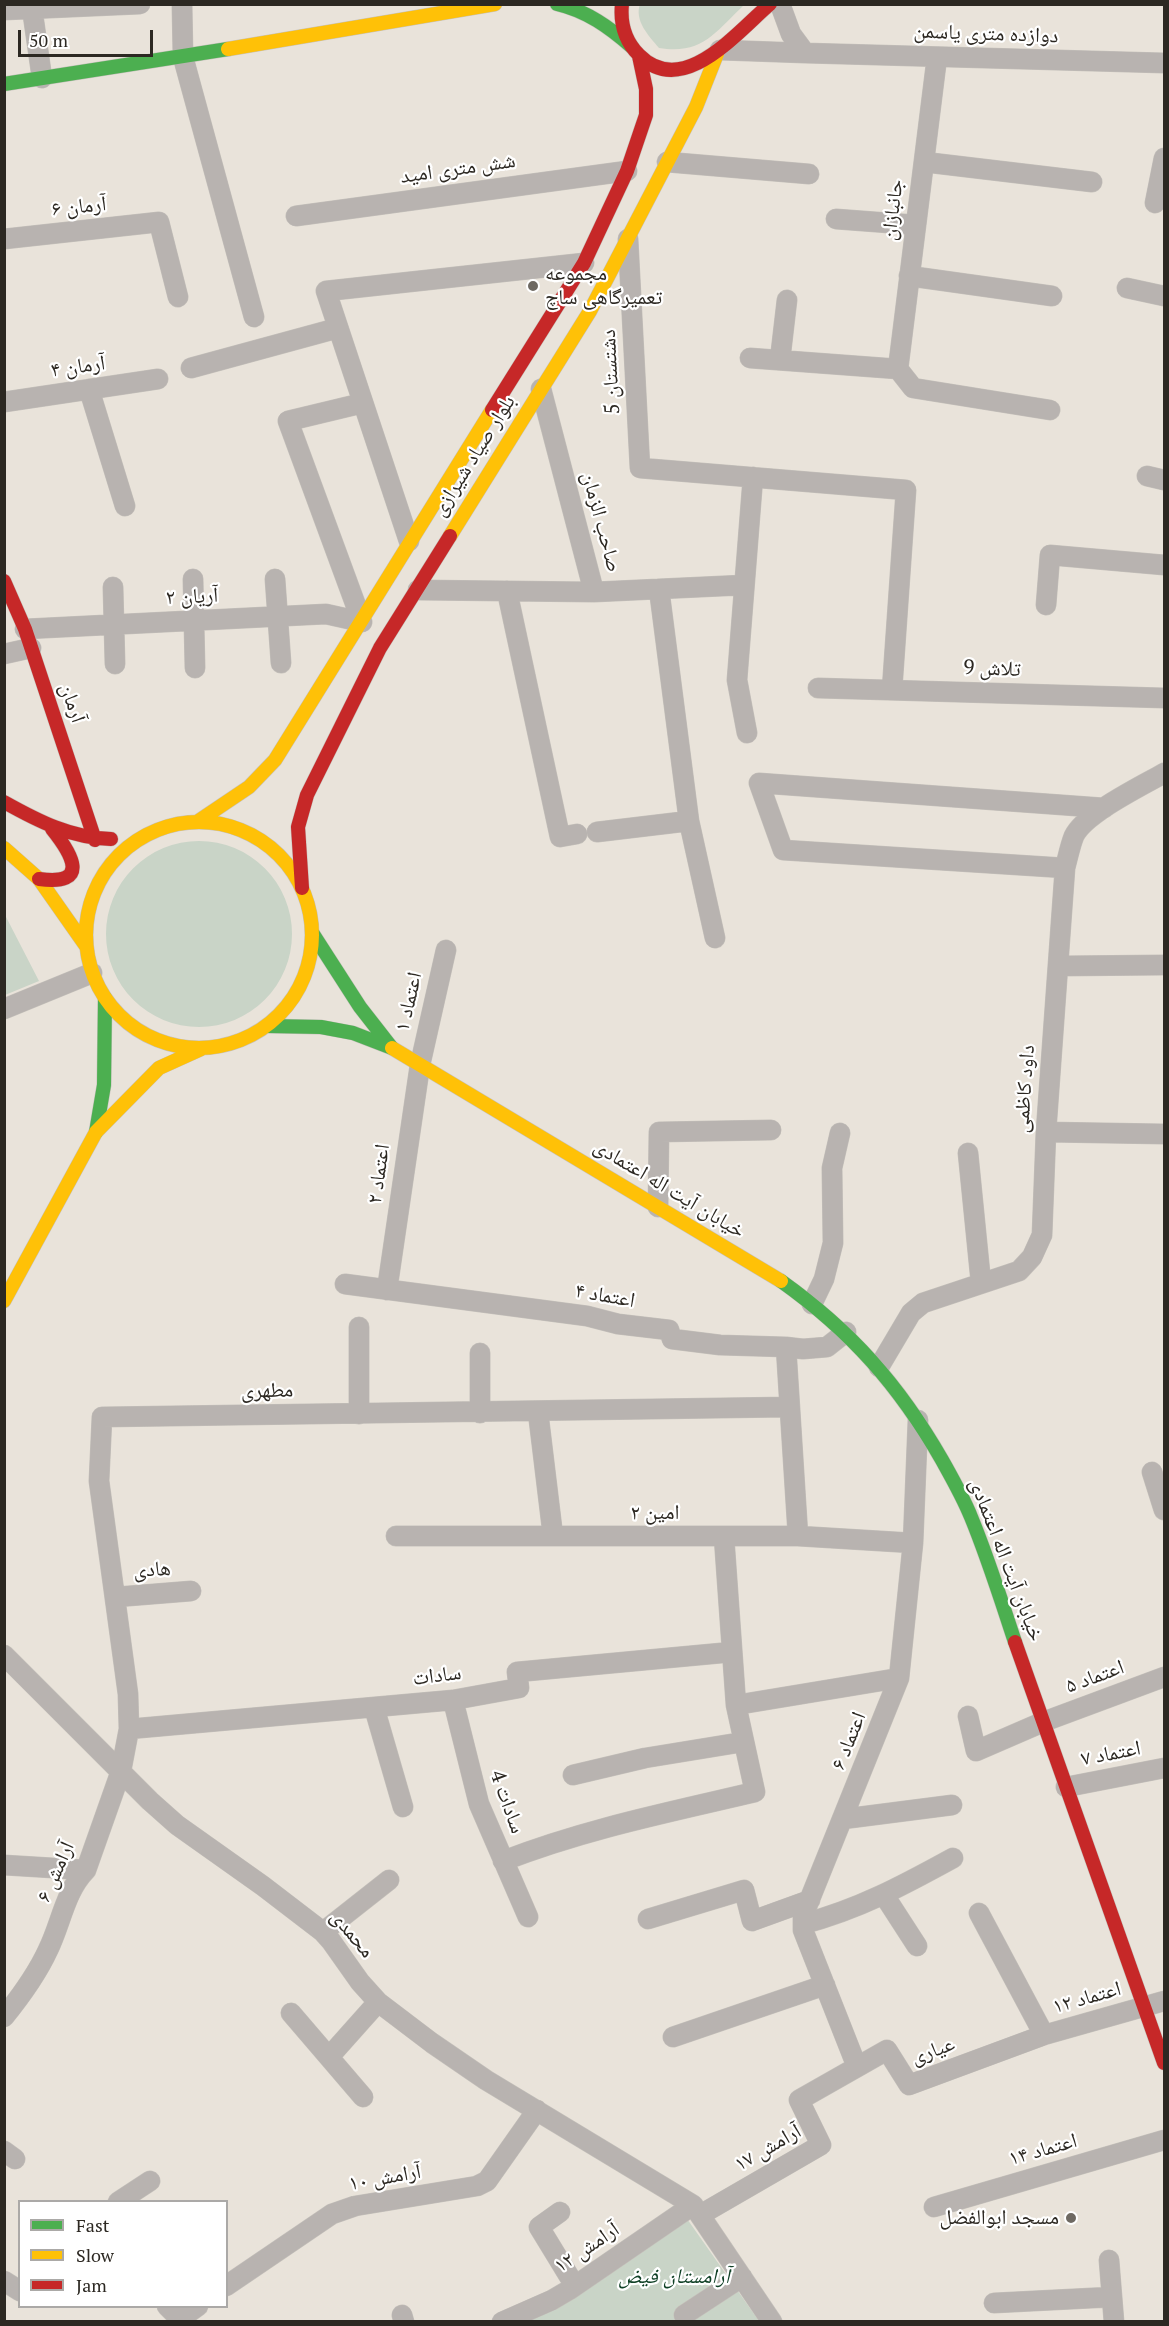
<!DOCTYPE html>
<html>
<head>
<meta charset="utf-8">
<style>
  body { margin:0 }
  #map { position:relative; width:1169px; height:2326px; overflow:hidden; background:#e9e3da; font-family:"PT Serif",serif }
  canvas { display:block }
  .frame { position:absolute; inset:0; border:6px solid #2c2822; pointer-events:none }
  .legend { position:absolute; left:18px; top:2200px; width:210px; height:108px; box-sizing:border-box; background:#fff; border:2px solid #aba9a7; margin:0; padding:8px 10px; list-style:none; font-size:18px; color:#2c2822 }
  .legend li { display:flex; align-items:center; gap:12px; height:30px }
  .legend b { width:30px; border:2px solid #aba9a7 }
  .scale { position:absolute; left:18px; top:30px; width:135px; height:27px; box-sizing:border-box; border:3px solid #2c2822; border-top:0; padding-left:8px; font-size:18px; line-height:21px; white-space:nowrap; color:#2c2822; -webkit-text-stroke:4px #fff; paint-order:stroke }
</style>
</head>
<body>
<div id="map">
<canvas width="1169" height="2326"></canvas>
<div class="frame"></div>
<ul class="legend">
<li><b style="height:8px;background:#4caf50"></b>Fast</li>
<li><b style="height:8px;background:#ffc107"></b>Slow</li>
<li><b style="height:8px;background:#c62828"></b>Jam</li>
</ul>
<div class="scale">50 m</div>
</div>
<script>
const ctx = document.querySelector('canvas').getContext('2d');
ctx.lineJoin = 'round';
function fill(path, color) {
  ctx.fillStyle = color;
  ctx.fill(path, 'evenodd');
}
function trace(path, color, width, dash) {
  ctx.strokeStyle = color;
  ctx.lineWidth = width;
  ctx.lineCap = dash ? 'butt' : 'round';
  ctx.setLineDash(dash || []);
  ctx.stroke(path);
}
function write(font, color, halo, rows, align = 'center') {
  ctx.font = font + ' "PT Serif","Noto Naskh Arabic",serif';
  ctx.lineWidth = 4.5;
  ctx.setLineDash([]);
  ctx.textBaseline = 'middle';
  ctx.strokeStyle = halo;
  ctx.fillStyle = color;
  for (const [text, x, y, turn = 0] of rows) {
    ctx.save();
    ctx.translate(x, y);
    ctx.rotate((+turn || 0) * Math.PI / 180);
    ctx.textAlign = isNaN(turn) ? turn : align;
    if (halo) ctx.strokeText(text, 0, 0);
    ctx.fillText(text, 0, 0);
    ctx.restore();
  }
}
const green = new Path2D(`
  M 640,4 L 744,4 L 744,5 C 715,32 703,55 659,48 C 649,36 634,21 640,4 Z
  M106 934a93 93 0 1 1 186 0a93 93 0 1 1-186 0Z
  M 4,913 L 39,981 L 5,995 L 4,995 Z
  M 685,2216 L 759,2321 L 519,2322 Z`);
const street = new Path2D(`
  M 182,4 L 183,57 L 254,317
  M 32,8 L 42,78
  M 4,10 L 140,4
  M 720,50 L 805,53 L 791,34 L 780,4
  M 805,53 L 1164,63
  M 667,162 L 809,174
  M 924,162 L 1092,182
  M 1155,203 L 1164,158
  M 296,216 L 627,171
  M 836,219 L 916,225
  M 4,239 L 159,222 L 178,297
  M 628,239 L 640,468 L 906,490 L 892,690
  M 909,276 L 1052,296
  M 1127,288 L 1164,296
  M 750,358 L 898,369 L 913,388 L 1050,410
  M 780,360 L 787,300
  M 191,368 L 338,328
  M 898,369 L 937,57
  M 89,389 L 125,506
  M 541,389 L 594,592 L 744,585
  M 4,402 L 158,379
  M 1147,476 L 1164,480
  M 409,541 L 326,291 L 584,263
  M 193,579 L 195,668
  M 275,579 L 281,663
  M 113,587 L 115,664
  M 418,590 L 594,592
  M 507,591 L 560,837 L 577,834
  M 1046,605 L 1050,555 L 1164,565
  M 362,622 L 288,421 L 363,403
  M 25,629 L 326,614 L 362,622
  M 4,654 L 31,648
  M 818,688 L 1164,698
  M 747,733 L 737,680 L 753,477
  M 689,821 L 715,938
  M 597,832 L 689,821 L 659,589
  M 1065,868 L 783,850 L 759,783 L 1104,808
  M 1058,966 L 1164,965
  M 4,1009 L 92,973
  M 1046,1132 L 1164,1134
  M 968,1153 L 981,1283
  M 658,1207 L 659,1132 L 771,1130
  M 345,1284 L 587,1316 L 618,1324 L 669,1330 L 672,1339 L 720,1345 L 786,1347 L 803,1349 L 827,1347 L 846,1332
  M 387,1290 L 420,1065 L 446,950
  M 812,1304 L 824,1279 L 833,1243 L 832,1168 L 840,1133
  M 786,1347 L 798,1536
  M 879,1367 L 911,1313 L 923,1303 L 1019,1271 L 1032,1257 L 1042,1235 L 1046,1132 L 1065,868 C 1068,857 1070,846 1074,836 C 1085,813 1142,786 1164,773
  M 538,1412 L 553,1536
  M 480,1413 L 480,1353
  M 359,1414 L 359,1327
  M 1152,1472 L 1164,1510
  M 396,1536 L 798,1536 L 913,1543
  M 116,1597 L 191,1591
  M 4,1655 L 150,1801 L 177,1825 L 263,1886 L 323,1932 L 331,1941 L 360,1982 L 378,2002 L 432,2043 L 486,2080 L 693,2205 L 772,2322
  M 453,1700 L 479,1804 L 528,1917
  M 736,1705 L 899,1678
  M 374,1707 L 403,1807
  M 968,1716 L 976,1751 L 1043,1722 L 1164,1677
  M 129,1729 L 453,1700 L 519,1688 L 517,1672 L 732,1652
  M 573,1775 L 645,1758 L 743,1742
  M 1066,1787 L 1164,1768
  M 843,1819 L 952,1805
  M 503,1861 C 585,1829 670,1812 755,1792 L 736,1705 L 724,1537
  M 4,1865 L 86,1870
  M 884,1895 L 917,1946
  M 979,1913 L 1044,2035
  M 648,1919 L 744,1890 L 752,1921 L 810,1900
  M 803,1924 C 859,1909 902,1886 953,1858
  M 323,1932 L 389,1880
  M 291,2013 L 363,2097
  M 4,2017 C 21,1996 37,1974 48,1950 C 61,1924 65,1891 86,1870 L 121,1771 L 129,1729 L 128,1694 L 99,1481 L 102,1417 L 789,1407
  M 673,2037 L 825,1985
  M 329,2057 L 378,2002
  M 857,2067 L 803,1930 L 803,1916 L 899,1678 L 913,1543 L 918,1420
  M 4,2151 L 15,2159
  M 118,2202 L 150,2181
  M 934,2207 L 1164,2140
  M 560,2212 L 539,2227 L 575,2286
  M 700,2215 L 821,2145 L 799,2100 L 887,2050 L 909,2085 L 1044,2035 L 1164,2001
  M 1109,2260 L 1114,2322
  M 4,2281 L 20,2291
  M 226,2286 L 332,2214 L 355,2206 L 477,2186 L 487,2181 L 537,2110
  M 994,2303 L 1112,2297
  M 167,2306 L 183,2322
  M 402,2315 L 404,2322
  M 684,2315 L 742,2277
  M 180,2319 L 198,2306
  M 502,2322 L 552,2300 L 569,2290 L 693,2205`);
const fast = new Path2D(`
  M 557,4 C 587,11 609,27 632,47
  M 4,84 L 228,49
  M 268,1026 L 321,1027 L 353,1033 L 392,1048 L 360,1007 L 313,934
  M 96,1132 L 104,1085 L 105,998
  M 781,1281 C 851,1331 899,1385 942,1460 C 952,1478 963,1497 971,1517 C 988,1558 1001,1600 1015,1642`);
const slow = new Path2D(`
  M 228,49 L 495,4
  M 450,536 L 590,311 L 696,107 L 717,54
  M 197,822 L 249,787 L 275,760 L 492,410
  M86 935a113 113 0 1 1 226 0a113 113 0 1 1-226 0Z
  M 4,848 L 39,879 L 86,946
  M 392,1048 L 781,1281
  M 4,1301 L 96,1132 L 159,1068 L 201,1049`);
const jam = new Path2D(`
  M 622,4 C 620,23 625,41 639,55 C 683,100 738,31 770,4
  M 492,410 L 584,263 L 627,171 L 646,115 L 646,89 L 639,56
  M 4,581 L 25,629 L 95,840
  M 4,802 C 38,821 71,838 111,839
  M 39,879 C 91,886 72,854 52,829
  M 302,888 L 298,827 L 307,795 L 380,648 L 450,536
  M 1015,1642 L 1164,2063`);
const markers = [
  [533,286,6,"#6e6962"],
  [1071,2218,6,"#6e6962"]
];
const streetNames = [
  ["دوازده متری یاسمن",986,34,2],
  ["شش متری امید",458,169,-8],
  ["آرمان ۶",79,207,-6],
  ["جانبازان",893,210,-83],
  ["آرمان ۴",78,367,-8],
  ["دشتستان 5",611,372,-93],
  ["بلوار صیاد شیرازی",474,456,-58],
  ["صاحب الزمان",601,522,75],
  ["آریان ۲",192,597,-3],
  ["تلاش 9",992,669,2],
  ["آرمان",72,703,71],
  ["اعتماد ۱",409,1002,-77],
  ["داود کاظمی",1025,1089,-86],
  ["اعتماد ۲",379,1174,-82],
  ["خیابان آیت اله اعتمادی",669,1189,31],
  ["اعتماد ۴",605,1296,10],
  ["مطهری",267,1391,-1],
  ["امین ۲",655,1513],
  ["خیابان آیت اله اعتمادی",1006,1560,69],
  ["هادی",152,1570,-4],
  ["سادات",437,1676,-7],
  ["اعتماد ۵",1095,1677,-20],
  ["اعتماد ۶",849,1741,-68],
  ["اعتماد ۷",1111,1754,-11],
  ["سادات 4",507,1802,70],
  ["آرامش ۶",56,1872,-66],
  ["محمدی",352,1934,50],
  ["اعتماد ۱۲",1087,1998,-16],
  ["عیاری",933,2051,-20],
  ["آرامش ۱۷",768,2148,-30],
  ["اعتماد ۱۴",1043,2150,-16],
  ["آرامش ۱۰",385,2178,-10],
  ["آرامش ۱۲",587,2248,-34]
];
const poiNames = [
  ["مجموعه",545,274],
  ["تعمیرگاهی ساچ",545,298],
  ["مسجد ابوالفضل",1059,2218,"right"]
];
const parkNames = [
  ["آرامستان فیض",674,2277]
];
fill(green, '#c9d4c7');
trace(street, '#c5c1bb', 21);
trace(fast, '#c5c1bb', 15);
trace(slow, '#c5c1bb', 15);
trace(jam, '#c5c1bb', 15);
trace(street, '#b8b3b0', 20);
trace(fast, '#4caf50', 14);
trace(slow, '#ffc107', 14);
trace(jam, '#c62828', 14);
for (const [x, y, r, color] of markers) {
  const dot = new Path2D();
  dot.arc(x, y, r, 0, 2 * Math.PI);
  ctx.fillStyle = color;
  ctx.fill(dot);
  trace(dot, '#fff', 2);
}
write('21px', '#2c2822', '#fff', streetNames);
write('21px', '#2c2822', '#fff', poiNames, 'left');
write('italic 21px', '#104126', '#fff', parkNames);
</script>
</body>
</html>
